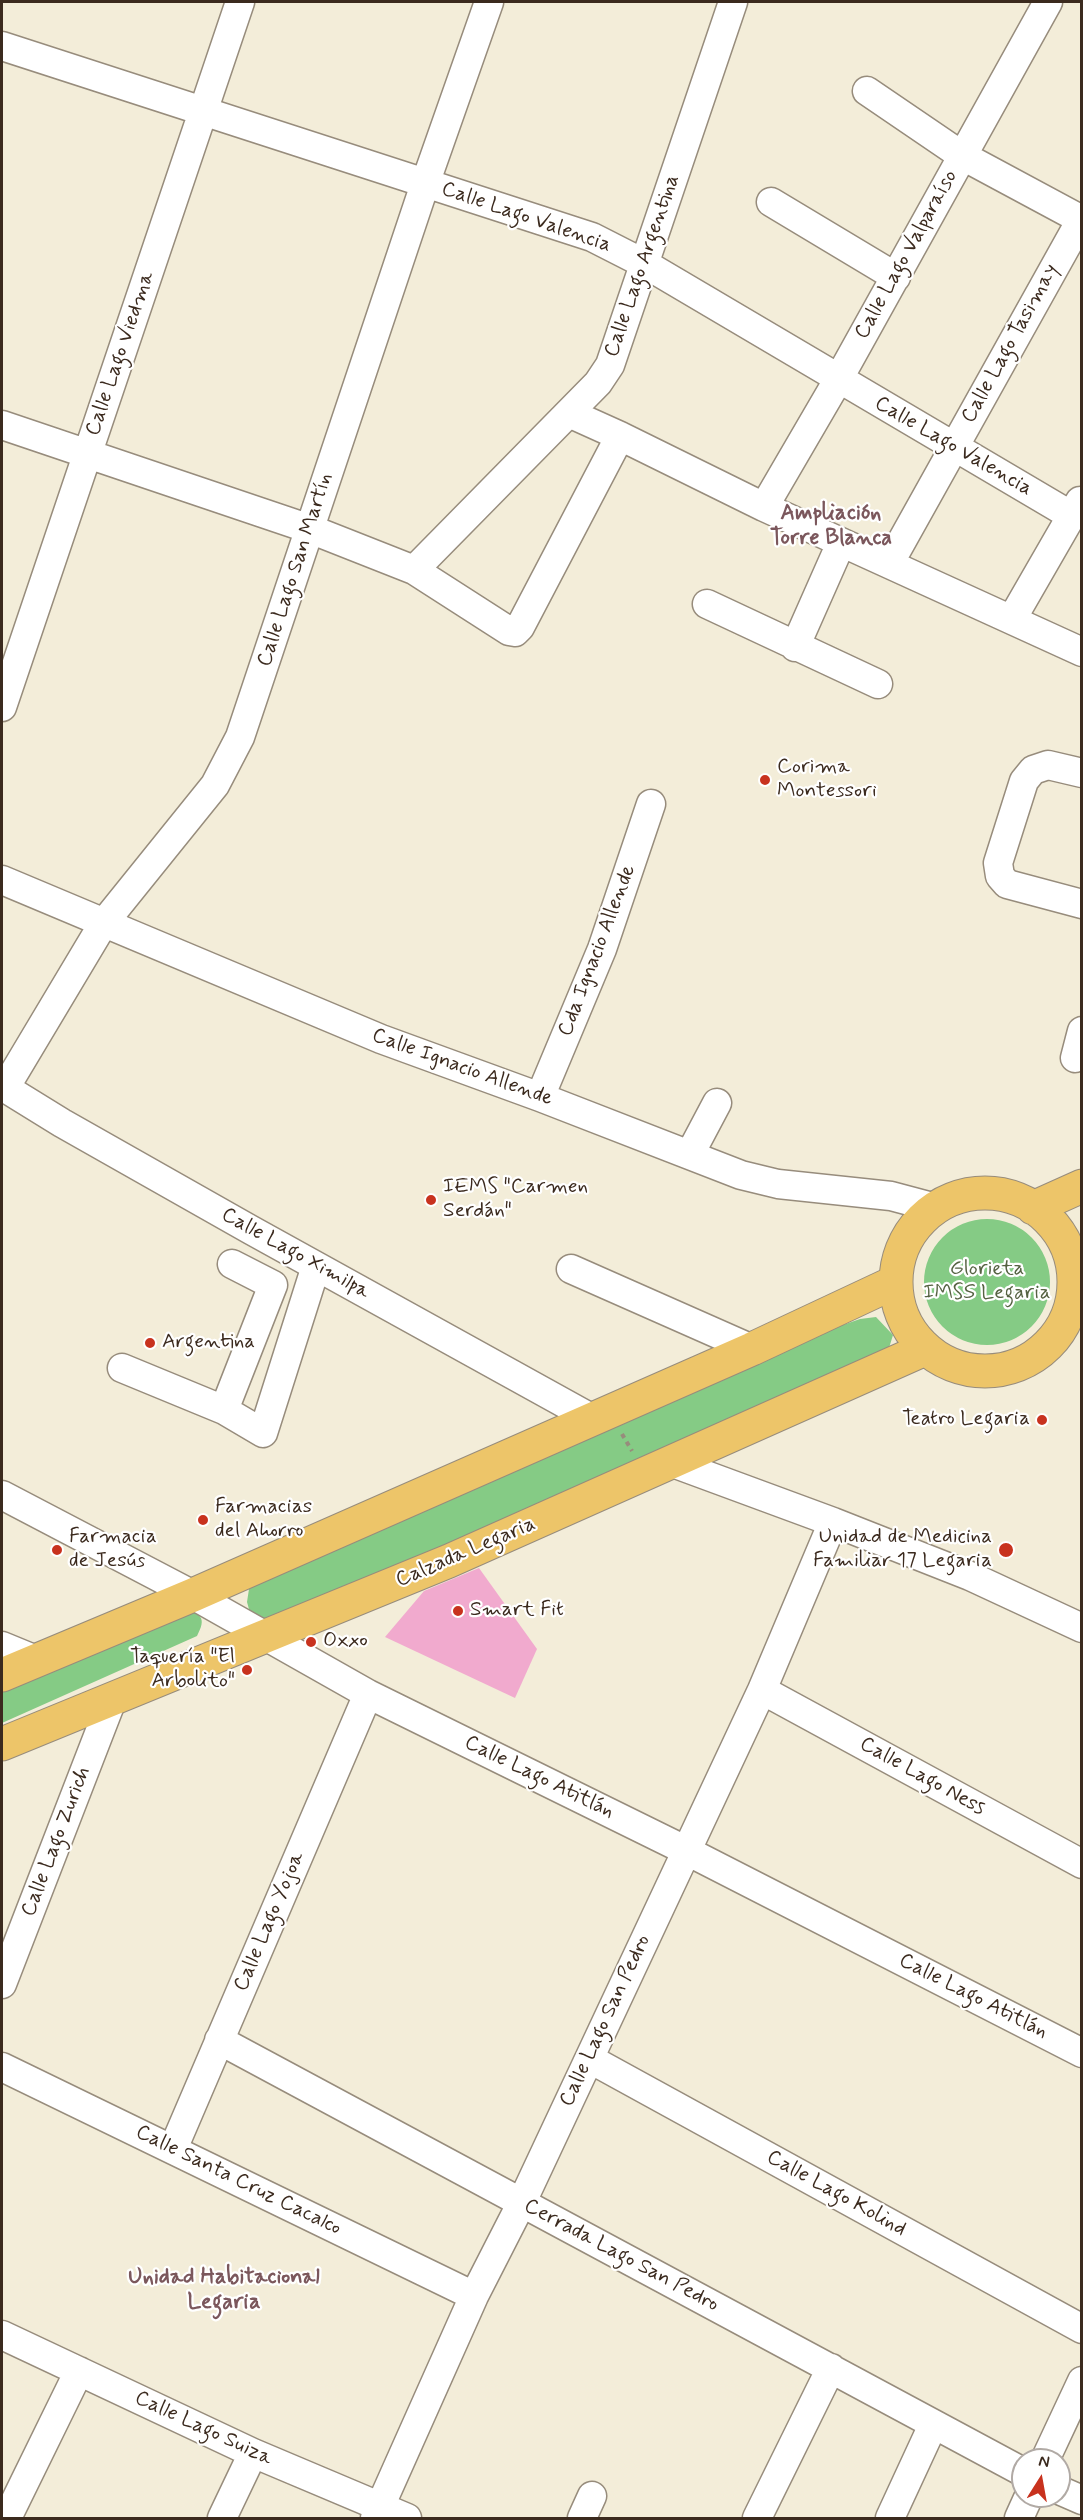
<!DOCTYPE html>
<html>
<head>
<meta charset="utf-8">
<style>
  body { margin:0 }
  #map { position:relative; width:1083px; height:2520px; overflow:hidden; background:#f3edd9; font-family:Mynerve,sans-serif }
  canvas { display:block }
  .frame { position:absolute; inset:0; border:3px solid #3b2a1e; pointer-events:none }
  .north { position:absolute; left:1011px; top:2448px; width:60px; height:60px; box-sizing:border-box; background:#fff; border:2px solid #b1aaa5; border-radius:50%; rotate:11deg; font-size:16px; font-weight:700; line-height:24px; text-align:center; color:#3b2a1e }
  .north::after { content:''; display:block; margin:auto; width:21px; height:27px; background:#c8321e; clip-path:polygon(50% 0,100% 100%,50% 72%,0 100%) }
</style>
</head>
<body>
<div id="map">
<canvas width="1083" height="2520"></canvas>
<div class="frame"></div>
<div class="north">N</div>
</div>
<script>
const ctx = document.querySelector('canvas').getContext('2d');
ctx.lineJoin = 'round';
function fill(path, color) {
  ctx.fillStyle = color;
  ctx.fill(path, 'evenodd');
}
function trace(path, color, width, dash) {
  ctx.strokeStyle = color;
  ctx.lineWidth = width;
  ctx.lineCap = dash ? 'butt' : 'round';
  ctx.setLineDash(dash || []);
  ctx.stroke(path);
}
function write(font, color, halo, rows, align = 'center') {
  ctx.font = font + ' Mynerve,sans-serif';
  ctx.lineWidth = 4.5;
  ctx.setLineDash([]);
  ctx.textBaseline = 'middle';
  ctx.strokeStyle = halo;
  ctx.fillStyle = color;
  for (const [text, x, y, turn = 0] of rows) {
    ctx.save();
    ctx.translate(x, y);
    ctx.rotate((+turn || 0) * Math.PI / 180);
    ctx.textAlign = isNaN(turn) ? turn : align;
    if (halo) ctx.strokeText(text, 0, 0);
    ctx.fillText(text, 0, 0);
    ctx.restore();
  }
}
const green = new Path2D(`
  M924 1282a63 63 0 1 1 126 0a63 63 0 1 1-126 0Z
  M 876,1317 L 893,1335 L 889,1348 L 580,1488 L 268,1621 L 250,1613 L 247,1602 L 249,1589 L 267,1579 L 840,1326 L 860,1319 Z
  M 183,1609 C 201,1614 207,1617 197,1636 L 2,1723 L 2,1685 Z`);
const building = new Path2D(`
  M 479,1568 L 537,1649 L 515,1698 L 385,1637 L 424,1591 Z`);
const path = new Path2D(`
  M 622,1434 L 632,1451`);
const minor = new Path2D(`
  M 2,46 L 592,237 L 645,264 L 1072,516
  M 867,91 L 961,155 L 1082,220
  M 771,202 L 896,277
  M 569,413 L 620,436 L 764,507 L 1082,652
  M 2,425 L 310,529 L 414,570 L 509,631 L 515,632 L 520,627 L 620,436
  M 764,507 L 838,380 L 1048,2
  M 889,564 L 1082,218
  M 414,570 L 598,383 L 610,365 L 733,2
  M 707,604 L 878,684
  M 1012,619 L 1080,501
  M 795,647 L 841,543
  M 2,707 L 240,2
  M 1082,773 L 1048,765 L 1033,770 L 1024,781 L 998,863 L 1000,876 L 1007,884 L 1082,904
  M 2,880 L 381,1039 L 540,1097 L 741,1175 L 778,1184 L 891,1196 L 936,1208
  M 1075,1058 L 1082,1031
  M 2,1086 L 62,1123 L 251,1230 L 591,1418
  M 5,1088 L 103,924 L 215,785 L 240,737 L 425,184 L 489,2
  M 540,1097 L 602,949 L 651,804
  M 690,1154 L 717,1103
  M 571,1269 L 752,1349
  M 1071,1305 L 1082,1308
  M 122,1368 L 224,1410 L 263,1433 L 316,1266
  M 224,1410 L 273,1285 L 232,1264
  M 673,1463 L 833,1522 L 970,1576 L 1082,1628
  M 2,1495 L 193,1595 L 368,1694 L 685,1850 L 1082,2053
  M 2,1646 L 36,1660
  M 762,1690 L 1082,1864
  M 2,1984 L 112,1700
  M 219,2040 L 1023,2472
  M 590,2059 L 1082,2329
  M 2,2067 L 474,2296
  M 173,2149 L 368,1694
  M 2,2335 L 253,2453 L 407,2518
  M 1045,2460 L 1082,2381
  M 1059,2490 L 1082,2500
  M 7,2518 L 79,2371
  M 222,2518 L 253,2453
  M 375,2518 L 474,2296 L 521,2204 L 762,1690 L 833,1522
  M 582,2518 L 592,2496
  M 757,2518 L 831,2368
  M 890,2518 L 933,2425
  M 1019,2518 L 1029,2496`);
const major = new Path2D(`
  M896 1282a89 89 0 1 1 178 0a89 89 0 1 1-178 0Z
  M 1033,1208 L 1082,1186
  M 2,1675 L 193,1595 L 752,1349 L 895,1282
  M 2,1744 L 449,1561 L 925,1349`);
const markers = [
  [765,780,6,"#c8321e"],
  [431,1200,6,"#c8321e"],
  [150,1343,6,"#c8321e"],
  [1042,1420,6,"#c8321e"],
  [203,1520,6,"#c8321e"],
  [57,1550,6,"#c8321e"],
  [1006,1550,8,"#c8321e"],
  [458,1611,6,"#c8321e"],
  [311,1642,6,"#c8321e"],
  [247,1670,6,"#c8321e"]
];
const streetNames = [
  ["Calle Lago Valencia",526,218,19],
  ["Calle Lago Valparaíso",907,255,-61],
  ["Calle Lago Argentina",643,266,-71],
  ["Calle Lago Tasimay",1011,344,-61],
  ["Calle Lago Viedma",121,354,-71],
  ["Calle Lago Valencia",953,447,30],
  ["Calle Lago San Martín",296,570,-72],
  ["Cda Ignacio Allende",598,951,-69],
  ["Calle Ignacio Allende",462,1068,20],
  ["Calle Lago Ximilpa",295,1254,29],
  ["Calzada Legaria",466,1553,-23],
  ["Calle Lago Ness",922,1777,29],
  ["Calle Lago Atitlán",539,1778,26],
  ["Calle Lago Zurich",57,1842,-69],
  ["Calle Lago Yojoa",270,1922,-67],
  ["Calle Lago Atitlán",973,1997,27],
  ["Calle Lago San Pedro",606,2021,-65],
  ["Calle Santa Cruz Cacalco",238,2181,26],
  ["Calle Lago Kolind",836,2194,29],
  ["Cerrada Lago San Pedro",621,2256,28],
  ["Calle Lago Suiza",203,2429,25]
];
const poiNames = [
  ["Corima",777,768],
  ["Montessori",777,792],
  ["IEMS \"Carmen",443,1188],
  ["Serdán\"",443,1212],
  ["Argentina",162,1343],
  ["Teatro Legaria",1030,1420,"right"],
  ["Farmacias",215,1508],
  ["del Ahorro",215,1532],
  ["Farmacia",69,1538],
  ["de Jesús",69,1562],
  ["Unidad de Medicina",992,1538,"right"],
  ["Familiar 17 Legaria",992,1562,"right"],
  ["Smart Fit",470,1611],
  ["Oxxo",323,1642],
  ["Taquería \"El",235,1658,"right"],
  ["Arbolito\"",235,1682,"right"]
];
const parkNames = [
  ["Glorieta",987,1270],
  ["IMSS Legaria",987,1294]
];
const neighbourhoodNames = [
  ["Ampliación",831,514],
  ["Torre Blanca",831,539],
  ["Unidad Habitacional",224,2278],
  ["Legaria",224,2303]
];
fill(green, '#85cb85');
fill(building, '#f1aace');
trace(minor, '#978c7c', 31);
trace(major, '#978c7c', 35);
trace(path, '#978c7c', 4, [4.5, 4.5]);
trace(minor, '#fff', 28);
trace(major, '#edc569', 33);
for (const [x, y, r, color] of markers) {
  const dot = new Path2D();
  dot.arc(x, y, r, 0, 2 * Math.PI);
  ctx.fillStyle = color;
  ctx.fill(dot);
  trace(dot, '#fff', 2);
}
write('21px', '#3b2a1e', '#fff', streetNames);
write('21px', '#3b2a1e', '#fff', poiNames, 'left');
write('21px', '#556242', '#fff', parkNames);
write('bold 22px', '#7b575c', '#fff', neighbourhoodNames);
</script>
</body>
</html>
